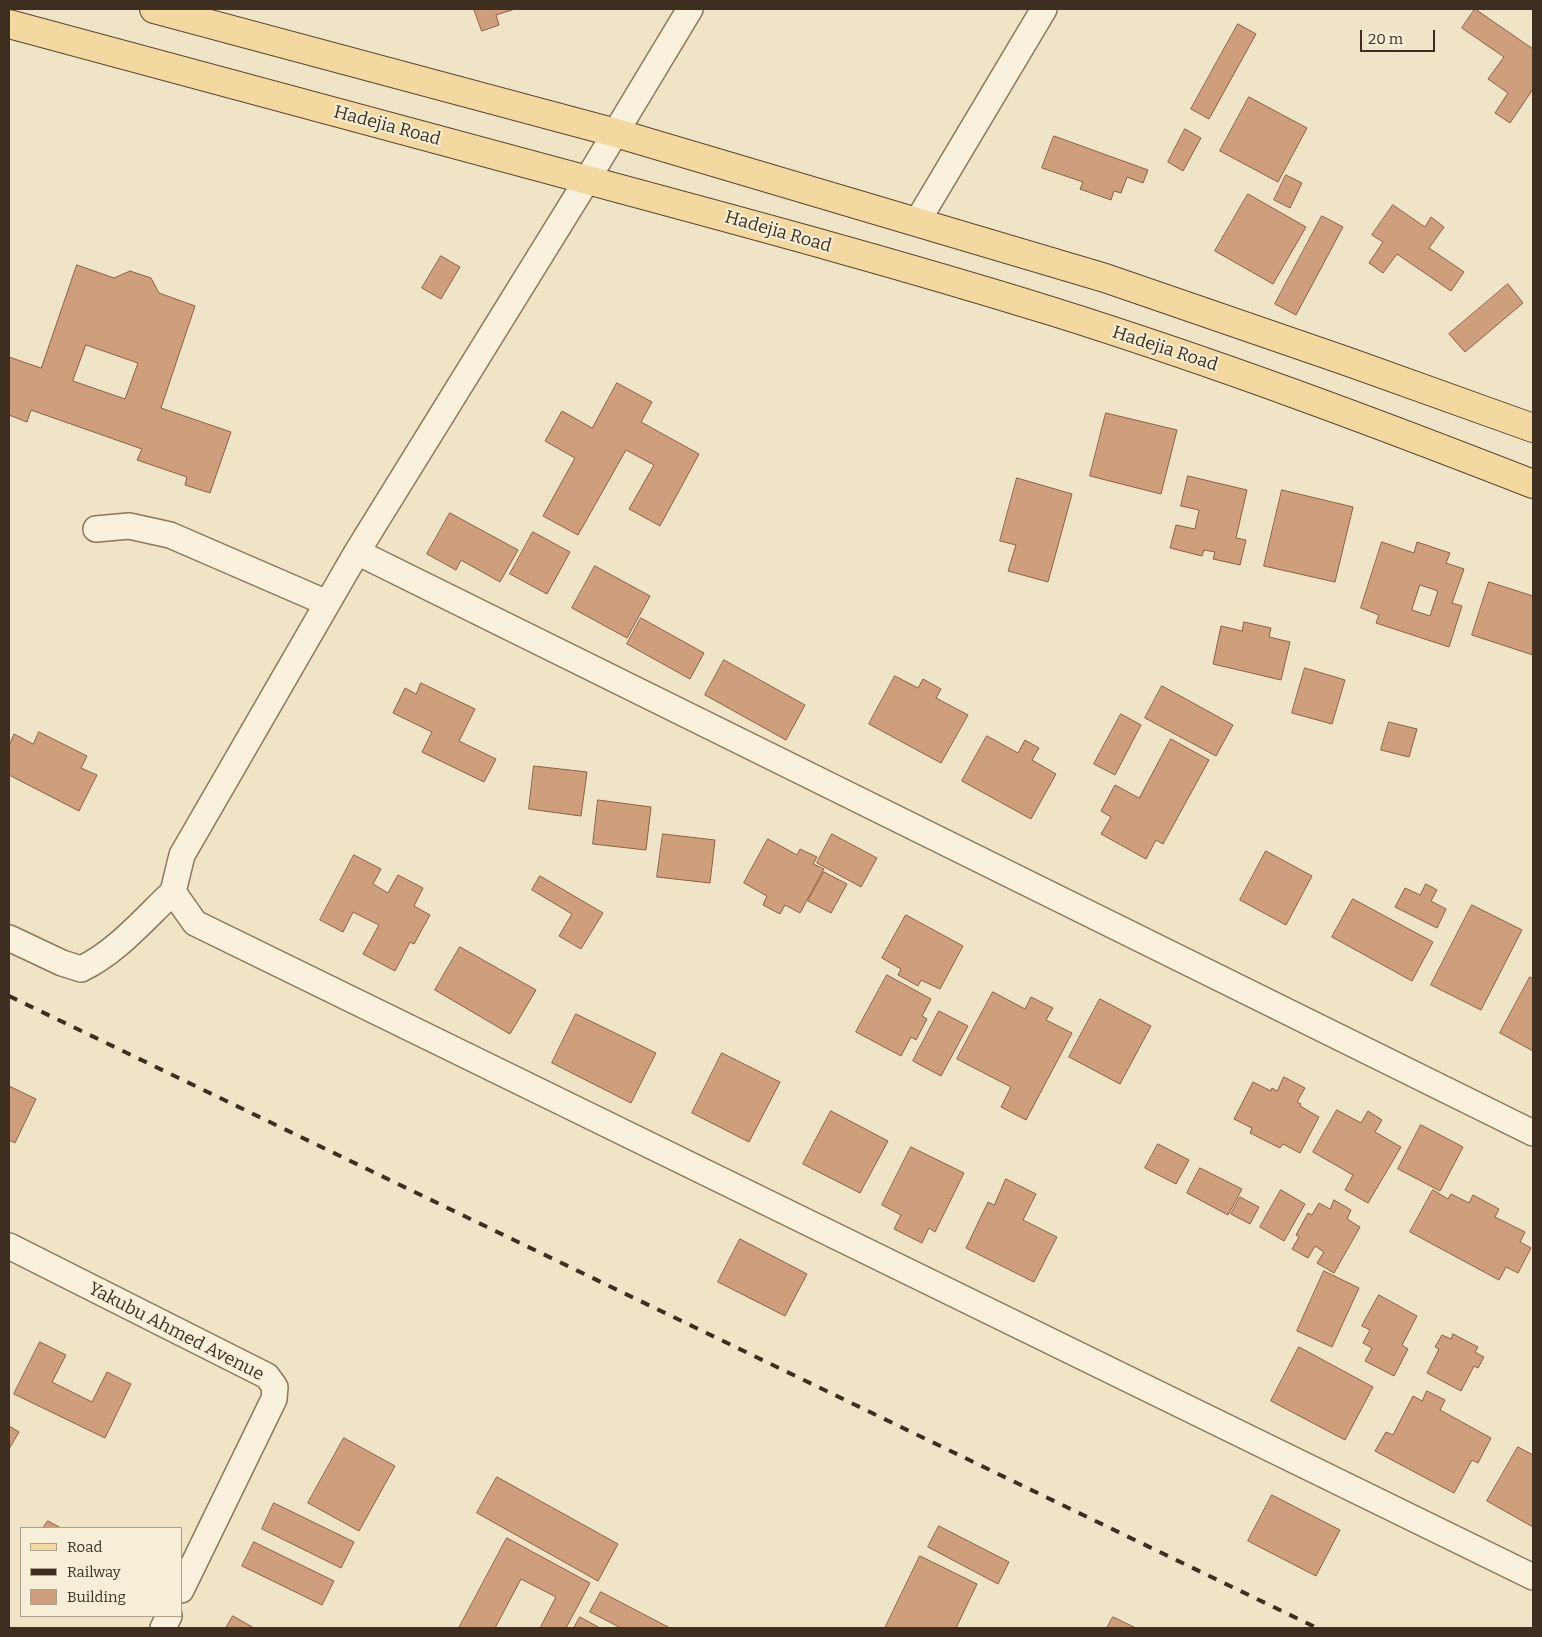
<!DOCTYPE html>
<html>
<head>
<meta charset="utf-8">
<style>
  body { margin:0 }
  #map { position:relative; width:1542px; height:1637px; overflow:hidden; background:#f0e4c8; font-family:Bitter,serif }
  canvas { display:block }
  .frame { position:absolute; inset:0; border:10px solid #3d2e20; pointer-events:none }
  .legend { position:absolute; left:20px; top:1527px; width:162px; height:90px; box-sizing:border-box; background:#f7eed8; border:1px solid #ada18e; margin:0; padding:6px 9px; list-style:none; font-size:15px; color:#3d2e20 }
  .legend li { display:flex; align-items:center; gap:10px; height:25px }
  .legend b { width:25px; border:1px solid #ada18e }
  .scale { position:absolute; left:1360px; top:30px; width:75px; height:22px; box-sizing:border-box; border:2px solid #3d2e20; border-top:0; padding-left:6px; font-size:15px; line-height:18px; white-space:nowrap; color:#3d2e20; -webkit-text-stroke:4px #f7eed8; paint-order:stroke }
</style>
</head>
<body>
<div id="map">
<canvas width="1542" height="1637"></canvas>
<div class="frame"></div>
<ul class="legend">
<li><b style="height:6px;background:#f3d9a0"></b>Road</li>
<li><b style="height:6px;background:#3d2e20"></b>Railway</li>
<li><b style="height:14px;background:#cf9f7d"></b>Building</li>
</ul>
<div class="scale">20 m</div>
</div>
<script>
const ctx = document.querySelector('canvas').getContext('2d');
ctx.lineJoin = 'round';
function fill(path, color) {
  ctx.fillStyle = color;
  ctx.fill(path, 'evenodd');
}
function trace(path, color, width, dash) {
  ctx.strokeStyle = color;
  ctx.lineWidth = width;
  ctx.lineCap = dash ? 'butt' : 'round';
  ctx.setLineDash(dash || []);
  ctx.stroke(path);
}
function write(font, color, halo, rows, align = 'center') {
  ctx.font = font + ' Bitter,serif';
  ctx.lineWidth = 4;
  ctx.setLineDash([]);
  ctx.textBaseline = 'middle';
  ctx.strokeStyle = halo;
  ctx.fillStyle = color;
  for (const [text, x, y, turn = 0] of rows) {
    ctx.save();
    ctx.translate(x, y);
    ctx.rotate((+turn || 0) * Math.PI / 180);
    ctx.textAlign = isNaN(turn) ? turn : align;
    if (halo) ctx.strokeText(text, 0, 0);
    ctx.fillText(text, 0, 0);
    ctx.restore();
  }
}
const building = new Path2D(`
  M 474,9 L 515,9 L 496,15 L 499,25 L 482,31 Z
  M 1475,9 L 1533,49 L 1533,89 L 1510,123 L 1495,113 L 1508,93 L 1488,79 L 1504,57 L 1462,28 Z
  M 1238,24 L 1256,34 L 1209,119 L 1191,109 Z
  M 1249,97 L 1307,128 L 1278,182 L 1220,151 Z
  M 1185,129 L 1201,138 L 1183,171 L 1168,162 Z
  M 1054,136 L 1148,170 L 1143,183 L 1127,177 L 1121,193 L 1114,191 L 1111,200 L 1080,189 L 1083,182 L 1042,168 Z
  M 1286,175 L 1302,183 L 1290,208 L 1274,200 Z
  M 1248,194 L 1306,227 L 1273,284 L 1215,251 Z
  M 1393,205 L 1425,227 L 1431,217 L 1444,227 L 1429,248 L 1464,272 L 1451,291 L 1397,254 L 1383,273 L 1369,263 L 1383,242 L 1372,235 Z
  M 1322,216 L 1343,227 L 1296,315 L 1275,304 Z
  M 441,256 L 460,267 L 441,299 L 422,288 Z
  M 77,265 L 114,278 L 130,271 L 151,278 L 159,293 L 195,306 L 161,408 L 231,432 L 210,493 L 185,485 L 187,477 L 137,460 L 142,449 L 31,410 L 27,422 L 9,415 L 9,357 L 41,368 ZM 86,345 L 138,363 L 125,399 L 73,381 Z
  M 1508,284 L 1523,303 L 1465,352 L 1449,334 Z
  M 617,383 L 652,402 L 641,422 L 699,454 L 660,526 L 629,509 L 654,465 L 626,450 L 578,535 L 543,516 L 575,458 L 545,441 L 562,411 L 592,428 Z
  M 1106,413 L 1177,430 L 1161,494 L 1090,476 Z
  M 1188,476 L 1247,490 L 1236,538 L 1246,540 L 1240,565 L 1213,559 L 1215,552 L 1204,550 L 1202,556 L 1170,548 L 1176,525 L 1195,529 L 1199,510 L 1181,506 Z
  M 1017,478 L 1072,494 L 1048,582 L 1008,571 L 1016,545 L 1000,541 Z
  M 1282,490 L 1353,507 L 1335,582 L 1264,566 Z
  M 450,513 L 518,550 L 500,582 L 461,560 L 456,570 L 427,554 Z
  M 533,532 L 570,552 L 547,594 L 510,574 Z
  M 1382,542 L 1414,553 L 1417,542 L 1450,553 L 1446,563 L 1464,569 L 1452,603 L 1462,606 L 1449,647 L 1376,623 L 1379,615 L 1361,608 ZM 1420,585 L 1438,591 L 1430,616 L 1412,610 Z
  M 595,566 L 650,596 L 627,638 L 572,608 Z
  M 1489,582 L 1533,596 L 1533,655 L 1472,635 Z
  M 641,618 L 704,653 L 690,679 L 627,644 Z
  M 1244,622 L 1271,628 L 1269,637 L 1290,642 L 1281,680 L 1213,664 L 1221,626 L 1242,631 Z
  M 724,660 L 805,705 L 786,740 L 705,695 Z
  M 1305,668 L 1345,680 L 1332,724 L 1292,713 Z
  M 895,676 L 918,688 L 923,679 L 941,689 L 936,698 L 968,715 L 941,763 L 869,724 Z
  M 421,683 L 475,709 L 459,741 L 496,759 L 484,782 L 422,752 L 432,732 L 393,713 L 405,688 L 416,694 Z
  M 1162,686 L 1233,725 L 1216,756 L 1145,718 Z
  M 1121,714 L 1141,725 L 1115,775 L 1094,764 Z
  M 1389,722 L 1417,729 L 1409,757 L 1381,750 Z
  M 39,732 L 87,756 L 81,768 L 97,775 L 79,811 L 9,775 L 9,746 L 14,734 L 33,744 Z
  M 987,736 L 1018,753 L 1025,740 L 1039,748 L 1032,760 L 1056,774 L 1031,819 L 962,781 Z
  M 1171,739 L 1209,760 L 1163,844 L 1156,840 L 1146,859 L 1101,834 L 1111,817 L 1101,811 L 1115,785 L 1139,798 Z
  M 534,766 L 587,772 L 581,816 L 529,809 Z
  M 598,800 L 651,807 L 646,850 L 593,844 Z
  M 663,834 L 715,840 L 710,883 L 657,877 Z
  M 832,834 L 877,858 L 861,887 L 817,863 Z
  M 768,839 L 797,855 L 800,849 L 817,857 L 813,864 L 824,869 L 800,913 L 785,905 L 780,914 L 763,905 L 767,896 L 744,883 Z
  M 1266,851 L 1312,876 L 1286,925 L 1240,900 Z
  M 354,855 L 381,869 L 373,884 L 388,893 L 398,875 L 423,888 L 414,906 L 430,915 L 414,944 L 410,942 L 395,971 L 363,954 L 379,925 L 353,912 L 343,932 L 320,920 Z
  M 824,872 L 847,884 L 831,913 L 808,901 Z
  M 540,876 L 603,913 L 581,949 L 559,936 L 572,914 L 532,890 Z
  M 1426,884 L 1437,890 L 1431,901 L 1446,909 L 1437,928 L 1395,907 L 1405,888 L 1420,895 Z
  M 1353,899 L 1433,942 L 1412,981 L 1332,937 Z
  M 1472,905 L 1522,930 L 1481,1010 L 1431,985 Z
  M 906,915 L 963,946 L 940,989 L 921,980 L 918,986 L 898,975 L 901,969 L 882,958 Z
  M 460,947 L 536,990 L 510,1034 L 435,990 Z
  M 887,975 L 931,999 L 922,1016 L 927,1019 L 916,1040 L 911,1037 L 901,1056 L 856,1032 Z
  M 1530,977 L 1533,979 L 1533,1051 L 1500,1033 Z
  M 993,992 L 1025,1009 L 1031,997 L 1053,1008 L 1046,1020 L 1072,1033 L 1026,1120 L 1001,1107 L 1011,1087 L 957,1059 Z
  M 1100,999 L 1151,1026 L 1120,1084 L 1069,1057 Z
  M 939,1011 L 968,1026 L 941,1076 L 913,1061 Z
  M 576,1014 L 656,1053 L 631,1103 L 552,1063 Z
  M 722,1053 L 780,1082 L 749,1142 L 692,1113 Z
  M 1284,1077 L 1305,1088 L 1297,1102 L 1301,1104 L 1300,1106 L 1319,1117 L 1300,1153 L 1283,1144 L 1280,1148 L 1250,1133 L 1252,1128 L 1234,1119 L 1253,1082 L 1271,1091 L 1272,1088 L 1277,1091 Z
  M 9,1086 L 36,1099 L 15,1143 L 9,1140 Z
  M 1337,1110 L 1361,1123 L 1368,1111 L 1382,1120 L 1375,1132 L 1401,1147 L 1368,1203 L 1345,1190 L 1353,1175 L 1313,1152 Z
  M 831,1111 L 888,1141 L 860,1193 L 803,1164 Z
  M 1421,1125 L 1463,1147 L 1440,1191 L 1398,1169 Z
  M 1158,1144 L 1189,1160 L 1176,1184 L 1145,1168 Z
  M 911,1147 L 964,1173 L 935,1232 L 929,1228 L 922,1243 L 894,1229 L 901,1215 L 882,1205 Z
  M 1200,1168 L 1242,1189 L 1228,1215 L 1187,1193 Z
  M 1006,1179 L 1036,1194 L 1023,1220 L 1057,1237 L 1034,1282 L 966,1248 L 988,1202 L 994,1205 Z
  M 1281,1190 L 1305,1204 L 1284,1241 L 1260,1227 Z
  M 1433,1190 L 1448,1199 L 1451,1194 L 1469,1203 L 1473,1195 L 1499,1209 L 1495,1217 L 1525,1232 L 1520,1242 L 1531,1248 L 1518,1273 L 1506,1267 L 1499,1280 L 1410,1232 Z
  M 1240,1197 L 1259,1207 L 1250,1224 L 1231,1214 Z
  M 1334,1200 L 1351,1210 L 1347,1219 L 1360,1227 L 1334,1273 L 1317,1263 L 1324,1252 L 1315,1246 L 1308,1258 L 1292,1249 L 1299,1237 L 1296,1235 L 1308,1213 L 1312,1215 L 1319,1203 L 1330,1209 Z
  M 740,1239 L 807,1274 L 785,1316 L 718,1282 Z
  M 1324,1271 L 1359,1288 L 1332,1347 L 1297,1331 Z
  M 1379,1295 L 1417,1316 L 1402,1345 L 1408,1349 L 1394,1376 L 1365,1361 L 1372,1348 L 1363,1343 L 1370,1330 L 1362,1326 Z
  M 1453,1334 L 1478,1347 L 1475,1352 L 1484,1357 L 1478,1368 L 1474,1366 L 1461,1391 L 1427,1373 L 1439,1349 L 1435,1347 L 1442,1335 L 1451,1339 Z
  M 40,1342 L 66,1355 L 52,1382 L 92,1402 L 107,1372 L 131,1384 L 105,1438 L 14,1394 Z
  M 1299,1347 L 1373,1387 L 1345,1440 L 1271,1401 Z
  M 1427,1391 L 1445,1400 L 1440,1410 L 1491,1438 L 1478,1463 L 1472,1460 L 1454,1493 L 1375,1451 L 1386,1432 L 1393,1435 L 1413,1396 L 1422,1401 Z
  M 9,1426 L 19,1432 L 9,1449 Z
  M 344,1438 L 395,1466 L 359,1531 L 308,1503 Z
  M 1518,1447 L 1533,1455 L 1533,1527 L 1487,1501 Z
  M 497,1477 L 618,1544 L 598,1581 L 477,1513 Z
  M 1272,1495 L 1340,1530 L 1316,1576 L 1248,1541 Z
  M 274,1503 L 354,1542 L 341,1568 L 262,1529 Z
  M 48,1521 L 61,1528 L 43,1528 Z
  M 939,1526 L 1009,1562 L 998,1584 L 928,1547 Z
  M 507,1538 L 590,1583 L 566,1628 L 540,1628 L 556,1597 L 521,1579 L 495,1628 L 459,1628 Z
  M 254,1542 L 334,1581 L 322,1605 L 242,1566 Z
  M 920,1556 L 977,1584 L 956,1628 L 885,1628 Z
  M 601,1592 L 670,1628 L 621,1628 L 590,1612 Z
  M 233,1616 L 254,1628 L 226,1628 Z
  M 580,1617 L 600,1628 L 574,1628 Z
  M 1113,1617 L 1136,1628 L 1107,1628 Z`);
const minor = new Path2D(`
  M 690,9 L 587,180 L 357,552 L 182,855 L 173,892 L 195,923 L 1533,1577
  M 917,222 L 1044,9
  M 96,529 L 129,526 L 170,535 L 327,603
  M 357,552 L 1533,1133
  M 9,938 L 62,963 L 81,969 C 117,952 145,918 173,892
  M 9,1246 L 267,1376 L 275,1387 L 274,1399 L 181,1590
  M 163,1628 L 169,1616`);
const major = new Path2D(`
  M 154,9 L 616,133 L 1105,278 L 1346,361 L 1533,428
  M 9,24 C 194,74 380,124 565,174 C 728,218 890,261 1051,311 C 1214,362 1374,422 1533,484`);
const rail = new Path2D(`
  M 9,996 L 1317,1628`);
const streetNames = [
  ["Hadejia Road",387,126,15],
  ["Hadejia Road",778,232,16],
  ["Hadejia Road",1165,349,18],
  ["Yakubu Ahmed Avenue",176,1332,27]
];
fill(building, '#cf9f7d');
trace(building, '#8d5f41', 1);
trace(minor, '#8d765c', 28);
trace(major, '#5b4430', 30);
trace(minor, '#faf1dc', 25);
trace(major, '#f3d9a0', 28);
trace(rail, '#3d2e20', 4, [9, 9]);
write('18px', '#3d2e20', '#f7eed8', streetNames);
</script>
</body>
</html>
